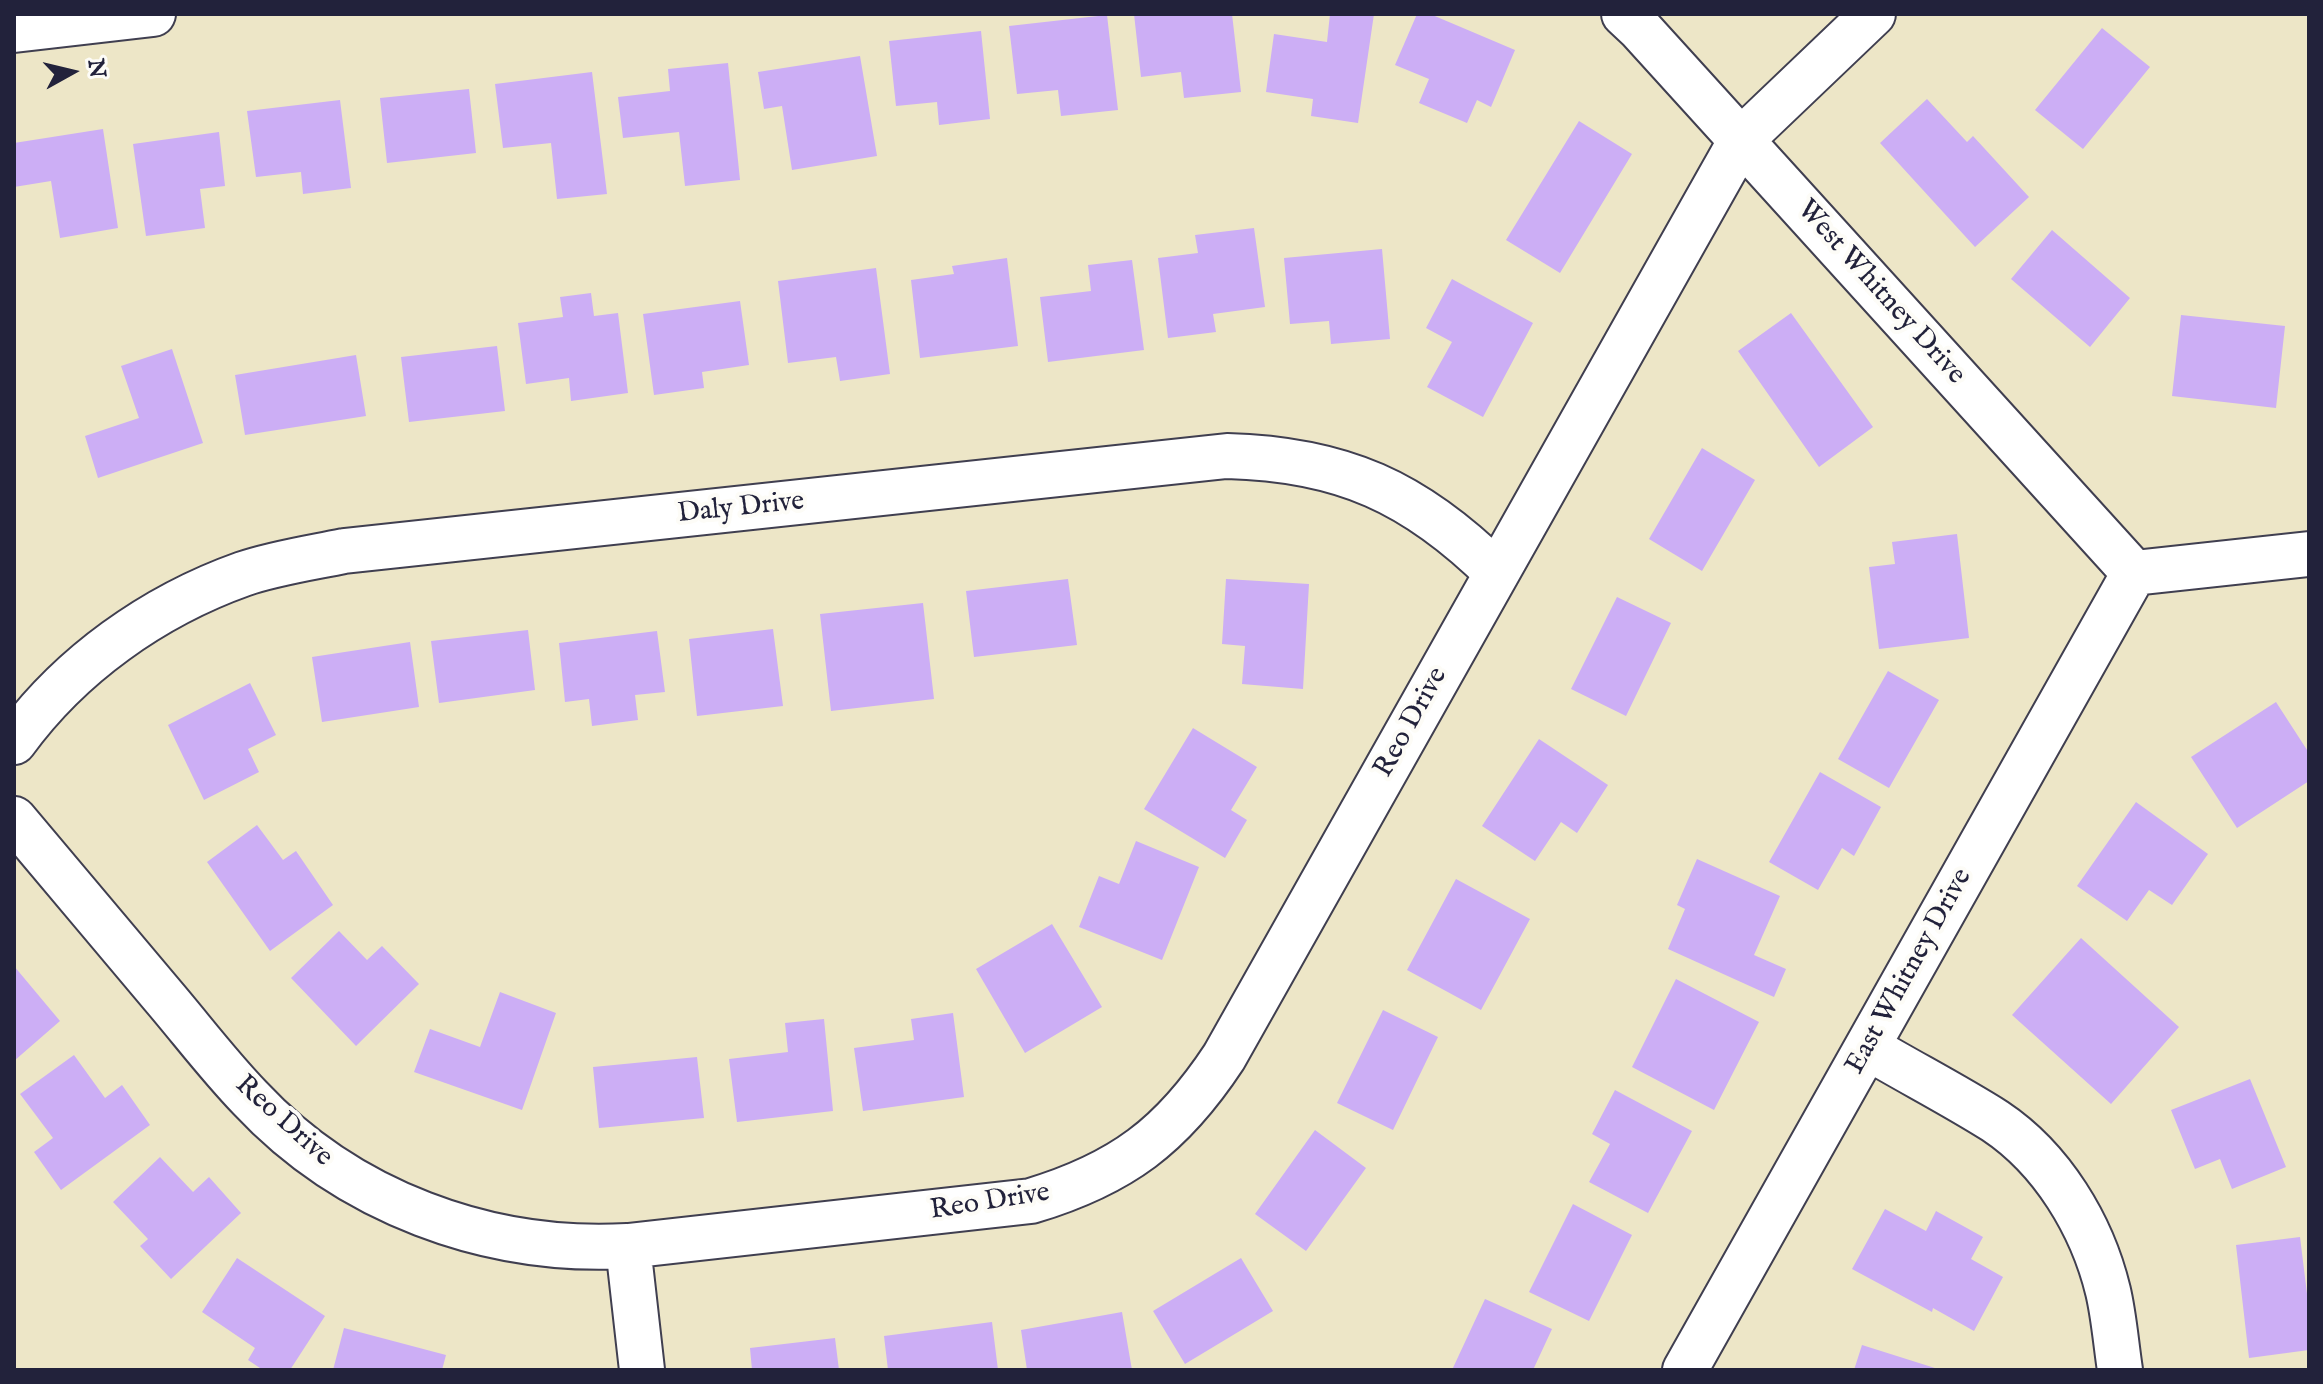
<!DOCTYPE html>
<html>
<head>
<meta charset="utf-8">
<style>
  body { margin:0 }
  #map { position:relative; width:2323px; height:1384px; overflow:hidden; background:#ede6c7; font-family:"IM FELL English",serif }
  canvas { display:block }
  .frame { position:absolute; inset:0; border:16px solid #22223b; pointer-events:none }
  .north { position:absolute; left:32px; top:32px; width:80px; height:80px; -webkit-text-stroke:6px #fdfcf7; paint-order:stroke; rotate:82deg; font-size:22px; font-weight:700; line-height:32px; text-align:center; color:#22223b }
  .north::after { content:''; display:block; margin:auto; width:28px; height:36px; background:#22223b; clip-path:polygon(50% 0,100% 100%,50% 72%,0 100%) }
</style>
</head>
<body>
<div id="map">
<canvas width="2323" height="1384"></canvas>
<div class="frame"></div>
<div class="north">N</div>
</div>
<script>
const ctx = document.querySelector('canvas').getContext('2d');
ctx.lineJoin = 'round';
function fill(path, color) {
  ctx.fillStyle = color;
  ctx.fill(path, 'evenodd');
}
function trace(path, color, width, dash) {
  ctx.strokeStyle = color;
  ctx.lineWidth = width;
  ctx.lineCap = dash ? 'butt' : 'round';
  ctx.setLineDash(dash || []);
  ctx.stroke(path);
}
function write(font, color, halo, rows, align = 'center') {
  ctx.font = font + ' "IM FELL English",serif';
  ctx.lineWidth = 8;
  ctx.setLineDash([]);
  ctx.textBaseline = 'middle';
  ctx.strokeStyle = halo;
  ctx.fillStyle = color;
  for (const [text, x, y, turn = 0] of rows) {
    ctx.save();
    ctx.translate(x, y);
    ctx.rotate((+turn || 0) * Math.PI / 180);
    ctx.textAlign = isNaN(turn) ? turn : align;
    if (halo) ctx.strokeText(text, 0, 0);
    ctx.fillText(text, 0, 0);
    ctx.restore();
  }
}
const building = new Path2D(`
  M 1134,14 L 1232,14 L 1241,92 L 1184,98 L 1181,72 L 1141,77 Z
  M 1330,14 L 1374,14 L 1358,123 L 1311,116 L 1313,99 L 1266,92 L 1274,34 L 1327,42 Z
  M 1417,14 L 1430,14 L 1515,50 L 1491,107 L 1477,100 L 1467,123 L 1419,103 L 1429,79 L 1395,65 Z
  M 1107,15 L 1118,110 L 1061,116 L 1058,90 L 1017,94 L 1009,26 Z
  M 2102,28 L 2150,67 L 2083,149 L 2035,110 Z
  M 981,31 L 990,119 L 939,125 L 937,102 L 896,106 L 889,41 Z
  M 860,56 L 877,156 L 792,170 L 782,106 L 764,109 L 758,72 Z
  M 728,63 L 740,180 L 685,186 L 679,132 L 623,138 L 618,97 L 670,91 L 668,69 Z
  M 592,72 L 607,194 L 557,199 L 551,143 L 503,148 L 495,84 Z
  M 469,89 L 476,153 L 387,163 L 380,98 Z
  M 1927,99 L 1967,142 L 1973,136 L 2029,197 L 1975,247 L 1880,143 Z
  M 340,100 L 351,188 L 303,194 L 301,172 L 256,177 L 247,111 Z
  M 1579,121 L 1632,154 L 1560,273 L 1506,240 Z
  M 103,129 L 118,228 L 60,238 L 51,181 L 14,187 L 14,143 Z
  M 219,132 L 225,186 L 200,189 L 205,228 L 146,236 L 133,144 Z
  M 1254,228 L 1265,307 L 1213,314 L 1216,332 L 1168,338 L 1158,258 L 1198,253 L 1195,235 Z
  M 2052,230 L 2130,298 L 2090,347 L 2011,279 Z
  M 1382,249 L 1390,339 L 1331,344 L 1329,321 L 1290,324 L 1284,258 Z
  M 1007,258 L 1018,346 L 920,358 L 911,280 L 954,274 L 952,266 Z
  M 1132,260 L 1144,350 L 1048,362 L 1040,297 L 1091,291 L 1088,265 Z
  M 876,268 L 890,374 L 840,381 L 836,357 L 788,363 L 778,281 Z
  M 1452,279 L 1533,323 L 1483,417 L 1427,387 L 1452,342 L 1426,328 Z
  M 591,293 L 594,316 L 618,313 L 628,393 L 571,401 L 569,378 L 526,384 L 518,323 L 563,317 L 560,297 Z
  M 740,301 L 749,365 L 702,372 L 704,388 L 654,395 L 643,314 Z
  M 1791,313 L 1873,427 L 1819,467 L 1738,351 Z
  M 2181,315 L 2285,326 L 2276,408 L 2172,396 Z
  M 497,346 L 505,411 L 409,422 L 401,357 Z
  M 172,349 L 203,443 L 98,478 L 85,436 L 139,418 L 121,366 Z
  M 356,355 L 366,416 L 245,435 L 235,375 Z
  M 1702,448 L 1755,480 L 1702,571 L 1649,539 Z
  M 1957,534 L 1969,638 L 1879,649 L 1869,567 L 1895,564 L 1892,542 Z
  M 1068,579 L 1077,645 L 974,657 L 966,591 Z
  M 1226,579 L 1309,584 L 1303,689 L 1242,684 L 1245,646 L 1222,644 Z
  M 1617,597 L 1671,623 L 1626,716 L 1571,689 Z
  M 923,603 L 934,699 L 831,711 L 820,614 Z
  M 773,629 L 783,706 L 697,716 L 689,639 Z
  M 528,630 L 535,690 L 439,703 L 431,641 Z
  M 657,631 L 665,692 L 635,695 L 638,720 L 592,726 L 589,699 L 565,702 L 559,643 Z
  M 410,642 L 419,707 L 322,722 L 312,657 Z
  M 1888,671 L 1939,700 L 1889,788 L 1838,759 Z
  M 250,683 L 276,735 L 248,749 L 259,772 L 204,800 L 168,725 Z
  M 2276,702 L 2309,753 L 2309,781 L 2237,828 L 2191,757 Z
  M 1193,728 L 1257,767 L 1231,810 L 1247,820 L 1225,858 L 1144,809 Z
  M 1539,739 L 1608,785 L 1577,833 L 1561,822 L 1535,861 L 1482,826 Z
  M 1820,772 L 1881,807 L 1854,856 L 1842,848 L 1818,890 L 1769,862 Z
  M 2136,802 L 2208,854 L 2172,905 L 2149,890 L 2127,921 L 2077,886 Z
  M 257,825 L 283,860 L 296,851 L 333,905 L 270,951 L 207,862 Z
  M 1136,841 L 1199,867 L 1162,960 L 1079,927 L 1099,876 L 1119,884 Z
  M 1697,859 L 1780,896 L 1754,955 L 1786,969 L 1774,997 L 1668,949 L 1685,909 L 1677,905 Z
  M 1456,879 L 1530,919 L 1481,1010 L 1407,970 Z
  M 1052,924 L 1102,1007 L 1025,1053 L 976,969 Z
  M 339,931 L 367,960 L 382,946 L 419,984 L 356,1046 L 291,978 Z
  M 2081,938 L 2179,1027 L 2111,1104 L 2012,1015 Z
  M 14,966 L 60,1021 L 14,1061 Z
  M 1676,979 L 1759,1022 L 1714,1110 L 1632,1067 Z
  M 500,992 L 556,1013 L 522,1110 L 414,1072 L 430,1029 L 480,1047 Z
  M 1383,1010 L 1438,1037 L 1393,1130 L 1337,1103 Z
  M 953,1013 L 964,1097 L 863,1111 L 854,1048 L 914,1040 L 911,1019 Z
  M 824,1019 L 833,1111 L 737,1122 L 729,1059 L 788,1052 L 785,1023 Z
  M 74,1055 L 105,1098 L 122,1085 L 150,1125 L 61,1190 L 34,1152 L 53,1138 L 20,1094 Z
  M 697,1057 L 704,1118 L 599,1128 L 593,1067 Z
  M 2250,1079 L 2286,1167 L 2232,1189 L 2220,1159 L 2195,1169 L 2171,1110 Z
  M 1615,1090 L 1692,1131 L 1648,1213 L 1589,1182 L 1610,1144 L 1592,1134 Z
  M 1315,1130 L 1366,1168 L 1306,1251 L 1255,1214 Z
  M 160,1157 L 193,1192 L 209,1177 L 241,1213 L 171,1279 L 140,1246 L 148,1239 L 113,1202 Z
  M 1573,1204 L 1632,1235 L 1589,1321 L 1529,1292 Z
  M 1885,1209 L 1926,1231 L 1936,1211 L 1983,1237 L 1971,1259 L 2003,1277 L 1974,1331 L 1933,1308 L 1932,1312 L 1852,1269 Z
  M 2300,1237 L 2309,1310 L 2309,1350 L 2249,1358 L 2236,1245 Z
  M 237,1258 L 325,1316 L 290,1370 L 263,1370 L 248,1360 L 255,1348 L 202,1312 Z
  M 1241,1258 L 1273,1311 L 1185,1364 L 1153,1311 Z
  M 1485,1299 L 1552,1329 L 1533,1370 L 1452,1370 Z
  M 1122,1312 L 1132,1370 L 1027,1370 L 1021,1330 Z
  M 992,1322 L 998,1370 L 888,1370 L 884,1336 Z
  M 344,1328 L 446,1355 L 442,1370 L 333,1370 Z
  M 835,1338 L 839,1370 L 752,1370 L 750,1348 Z
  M 1862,1345 L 1938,1369 L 1937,1370 L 1854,1370 Z`);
const street = new Path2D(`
  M 1624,14 L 1640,29 L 2134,573
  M 14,30 L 153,14
  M 2134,573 L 2309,554
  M 14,742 C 70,665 153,606 243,574 C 275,563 310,558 344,551 L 1227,456 C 1342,459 1415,492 1497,573
  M 14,819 C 64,878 113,937 163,996 C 192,1030 219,1066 250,1098 C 347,1202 488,1254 628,1246 L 1031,1201 C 1121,1174 1172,1136 1224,1057 L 1741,140 L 1873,14
  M 1867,1047 C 1909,1072 1954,1095 1995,1121 C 2052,1159 2092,1225 2108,1291 C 2114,1316 2116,1344 2120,1370
  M 628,1246 L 642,1370
  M 1685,1370 L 2134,573`);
const streetNames = [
  ["West Whitney Drive",1880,293,48],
  ["Daly Drive",741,509,-6],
  ["Reo Drive",1412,723,-61],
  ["East Whitney Drive",1910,972,-61],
  ["Reo Drive",283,1122,42],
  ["Reo Drive",990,1203,-9]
];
fill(building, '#ccaef5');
trace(street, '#403f50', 48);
trace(street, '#fff', 44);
write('28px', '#22223b', '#fdfcf7', streetNames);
</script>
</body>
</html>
